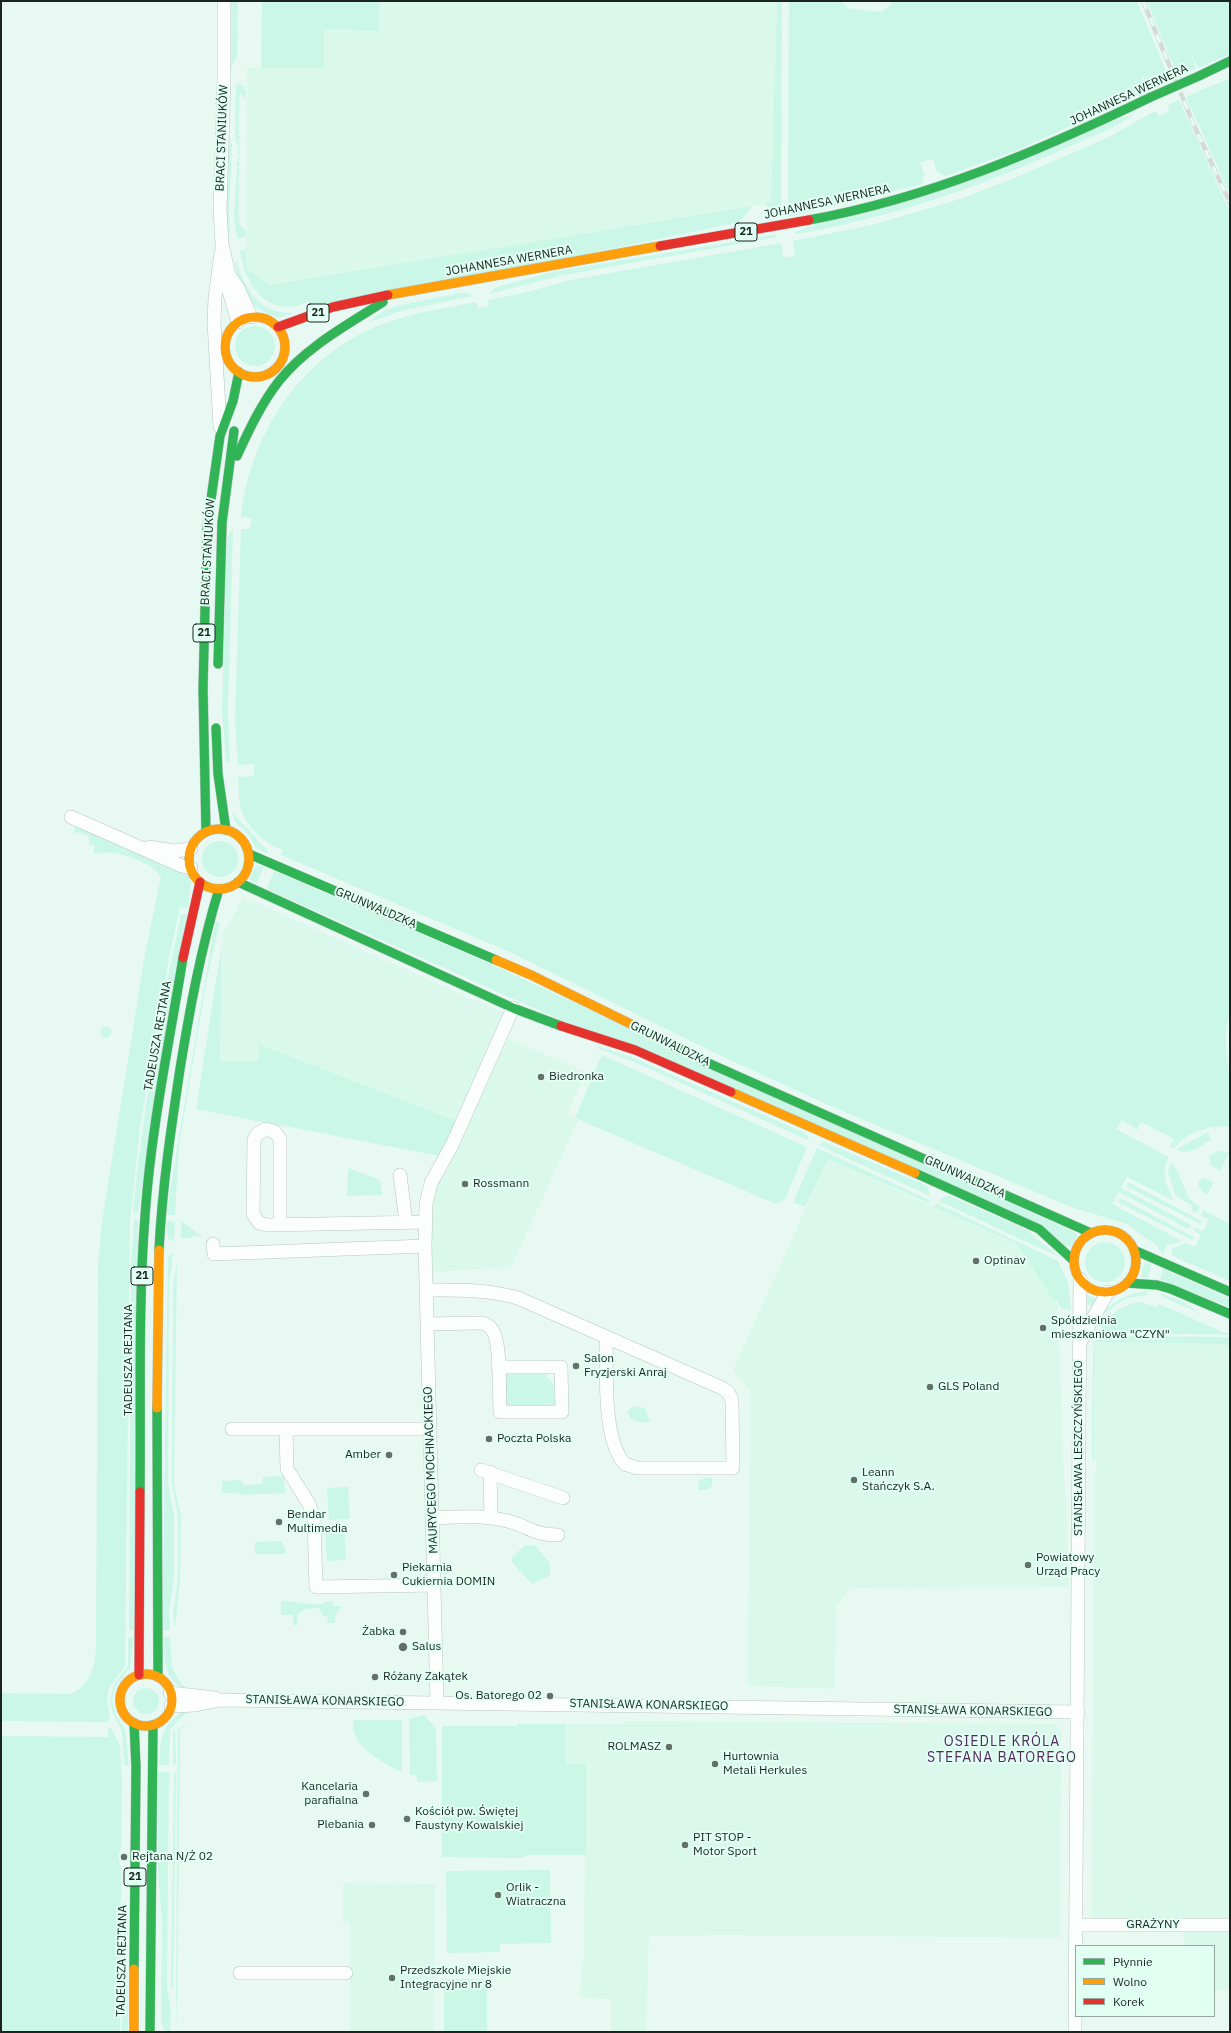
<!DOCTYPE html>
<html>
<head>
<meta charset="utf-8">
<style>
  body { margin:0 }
  #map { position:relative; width:1231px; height:2033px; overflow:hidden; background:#e8f9f3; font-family:"IBM Plex Sans",sans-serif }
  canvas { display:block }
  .frame { position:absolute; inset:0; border:2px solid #1a2521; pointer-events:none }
  .legend { position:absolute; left:1075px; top:1945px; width:140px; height:72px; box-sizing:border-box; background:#e2fff4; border:1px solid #92a8a0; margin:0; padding:5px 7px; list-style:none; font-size:12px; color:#1a2521 }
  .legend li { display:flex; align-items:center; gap:8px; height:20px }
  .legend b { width:20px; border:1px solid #92a8a0 }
</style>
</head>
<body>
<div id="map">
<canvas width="1231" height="2033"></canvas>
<div class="frame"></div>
<ul class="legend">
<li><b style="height:5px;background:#30b455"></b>Płynnie</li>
<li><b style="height:5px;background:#ff9f0a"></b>Wolno</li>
<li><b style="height:5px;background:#e5322d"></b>Korek</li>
</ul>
</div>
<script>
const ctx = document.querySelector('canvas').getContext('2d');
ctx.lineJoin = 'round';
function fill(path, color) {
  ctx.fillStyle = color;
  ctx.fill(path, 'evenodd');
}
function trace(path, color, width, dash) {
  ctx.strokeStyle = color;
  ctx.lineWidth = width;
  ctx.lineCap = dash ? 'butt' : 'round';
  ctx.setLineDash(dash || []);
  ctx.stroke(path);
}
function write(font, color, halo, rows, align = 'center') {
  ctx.font = font + ' "IBM Plex Sans",sans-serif';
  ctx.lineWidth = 4;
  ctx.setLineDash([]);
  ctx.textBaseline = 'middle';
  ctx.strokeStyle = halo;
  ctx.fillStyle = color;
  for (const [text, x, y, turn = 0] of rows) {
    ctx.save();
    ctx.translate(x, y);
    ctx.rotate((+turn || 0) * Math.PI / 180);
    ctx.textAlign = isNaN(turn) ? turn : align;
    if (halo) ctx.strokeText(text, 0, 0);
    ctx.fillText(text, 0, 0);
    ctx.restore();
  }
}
const built = new Path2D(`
  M 380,1 L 777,1 L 771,203 L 269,285 L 246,268 L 247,68 L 324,68 L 324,30 L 379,31 Z
  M 243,897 L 504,1013 L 459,1122 L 260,1044 L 260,1061 L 220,1063 L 223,935 Z
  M 508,1038 L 586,1073 L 567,1114 L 578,1120 L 511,1267 L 431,1272 L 430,1217 L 433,1195 L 439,1178 L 454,1154 Z
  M 828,1159 L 1016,1243 L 1058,1306 L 1064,1485 L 1067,1505 L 1069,1587 L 850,1588 L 836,1606 L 835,1689 L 748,1686 L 750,1391 L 733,1370 Z
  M 1095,1342 L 1224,1344 L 1230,1348 L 1230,1922 L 1092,1922 L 1093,1622 L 1094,1474 L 1096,1473 L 1096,1460 L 1094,1460 Z
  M 624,1721 L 1055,1724 L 1059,1728 L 1061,1734 L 1060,1938 L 723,1935 L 649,1936 L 646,2032 L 611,2032 L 611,1999 L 580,1998 L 582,1960 L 584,1960 L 586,1765 L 566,1765 L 566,1724 L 624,1724 Z
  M 343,1883 L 435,1884 L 434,2032 L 350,2032 L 350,1924 L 343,1924 Z
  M 1184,1929 L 1230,1929 L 1230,1990 L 1214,1990 L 1214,1946 L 1184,1946 Z`);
const green = new Path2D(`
  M 229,1 L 238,1 L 237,56 L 230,70 Z
  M 262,1 L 380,1 L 379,31 L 324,30 L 324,68 L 261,68 Z
  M 777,1 L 782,1 L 781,216 L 764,204 L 771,203 Z
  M 789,1 L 841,1 L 848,8 L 880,12 L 891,5 L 892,1 L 1137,1 L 1170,81 L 1148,91 L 1142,74 L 1141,75 L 1146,92 L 1013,152 L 945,176 L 937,172 L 933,159 L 920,162 L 924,175 L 922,184 L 788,217 Z
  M 1147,1 L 1230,1 L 1230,54 L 1198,68 L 1189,49 L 1196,68 L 1178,77 Z
  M 1230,78 L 1230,194 L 1186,97 Z
  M 236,84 L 242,85 L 246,91 L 246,99 L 241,94 L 238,96 L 241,99 L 238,102 L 241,105 L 238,107 L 240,110 L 238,113 L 240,115 L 238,118 L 240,121 L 238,124 L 240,126 L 238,129 L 240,132 L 238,135 L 241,137 L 238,140 L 240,143 L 238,145 L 240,148 L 238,151 L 240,153 L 238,156 L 240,159 L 238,161 L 240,164 L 238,167 L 240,170 L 238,172 L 240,175 L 238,178 L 240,181 L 238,183 L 240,186 L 238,188 L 240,192 L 238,194 L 240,197 L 238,199 L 240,202 L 238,205 L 240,207 L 238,210 L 240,213 L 238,215 L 240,218 L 238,221 L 246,232 L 245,236 L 239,239 L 237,238 L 234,217 L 238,149 L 235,134 Z
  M 1179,100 L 1230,212 L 1230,1012 C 1223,1036 1227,1056 1230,1080 C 1231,1095 1230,1112 1230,1127 C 1211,1124 1185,1133 1174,1148 L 1170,1147 L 1174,1139 L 1141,1122 L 1137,1130 L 1122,1120 L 1116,1129 L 1169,1157 C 1160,1172 1167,1187 1174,1201 L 1127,1177 L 1121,1188 L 1191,1225 L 1188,1229 L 1119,1192 L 1112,1204 L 1180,1240 L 1181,1242 L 1167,1245 L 1163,1254 L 1156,1245 L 1127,1224 L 1074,1208 L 833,1107 L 717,1054 L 512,953 L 281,855 L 283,850 C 267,845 248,828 242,812 C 238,802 239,789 238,777 L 254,776 L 254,764 L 238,765 L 235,721 L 241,529 L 249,529 L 252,518 L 241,517 C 250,433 302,355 382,324 C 413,313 444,308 476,302 L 478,308 L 489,306 L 488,300 L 519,294 L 571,280 L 781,243 L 783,258 L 795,256 L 793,241 L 872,225 L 963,198 L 1012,179 L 1109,137 L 1155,111 L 1159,116 L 1168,112 L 1169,104 Z
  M 1136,113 C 1112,130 1084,140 1057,152 C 973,189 887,219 795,234 L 795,232 Z
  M 229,124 L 229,135 L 232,145 L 229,213 L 230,235 L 227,231 L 226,220 Z
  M 752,206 L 740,222 L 314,311 L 309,302 C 303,302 298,307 291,307 C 260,309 244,278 240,251 L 246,249 L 246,268 L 269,285 Z
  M 774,235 L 777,237 L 564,275 L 489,294 L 496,287 L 557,271 Z
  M 236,258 C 243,288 259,314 294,313 L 279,318 C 272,315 262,312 256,307 C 244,298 234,273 236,258 Z
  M 458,293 L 468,293 L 473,296 L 401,311 L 367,323 L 383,311 L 396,306 Z
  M235 346a20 20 0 1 1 40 0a20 20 0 1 1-40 0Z
  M 233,529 L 228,709 L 230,764 L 226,760 L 222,712 L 227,537 Z
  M 232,813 L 235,815 C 241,823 269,850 269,854 L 256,848 L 248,834 L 235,822 Z
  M 76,827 L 186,873 L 191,881 L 188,908 L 180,907 L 169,959 L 140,1127 L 130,1221 L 125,1666 C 119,1677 109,1683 107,1697 C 106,1706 112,1714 109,1722 L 1,1721 L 1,1693 L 71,1694 C 91,1684 94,1670 96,1649 L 98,1268 L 101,1228 L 145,954 L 161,877 C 154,864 127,855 113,853 C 107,851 100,853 94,854 L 94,846 L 89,845 L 89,836 L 78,832 L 74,834 L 74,828 Z
  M202 859a18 18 0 1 1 36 0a18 18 0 1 1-36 0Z
  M 256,865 L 264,867 L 256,884 L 249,879 Z
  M 274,871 L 484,961 L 1078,1234 L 1070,1247 L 267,889 Z
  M 181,914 L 187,914 L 138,1213 L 135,1213 L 133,1211 C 143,1112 160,1012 181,914 Z
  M 215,922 L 220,923 L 207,978 L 179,1145 L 175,1215 L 166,1215 Z
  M 222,943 L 220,1062 L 259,1061 L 259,1044 L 459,1122 L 440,1156 L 196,1109 Z
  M100.5 1032a5.5 5.5 0 1 1 11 0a5.5 5.5 0 1 1-11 0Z
  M 599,1047 L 629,1056 L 805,1133 L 810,1141 L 637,1063 L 597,1048 Z
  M 602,1055 L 807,1147 L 785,1199 L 776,1204 L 575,1118 Z
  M 1208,1132 L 1211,1140 C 1199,1146 1191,1156 1177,1150 L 1180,1147 Z
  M 824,1142 L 927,1186 L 930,1196 L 818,1145 Z
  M 817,1148 L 929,1200 L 929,1203 L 828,1159 L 805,1207 L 793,1202 Z
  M 1220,1151 L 1229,1153 L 1220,1171 L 1211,1165 L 1209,1159 L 1210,1155 Z
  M 1171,1163 C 1185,1175 1180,1196 1200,1207 L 1197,1213 L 1191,1210 L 1193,1206 L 1176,1196 L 1168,1172 Z
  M 348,1168 L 380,1180 L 382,1195 L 347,1196 Z
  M 1203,1178 L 1214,1182 L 1207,1195 C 1202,1192 1197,1187 1199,1180 Z
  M 1128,1182 L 1202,1221 L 1200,1224 L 1126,1186 Z
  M 947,1195 L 1027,1230 L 1059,1257 L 939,1201 Z
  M 1120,1198 L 1194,1237 L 1192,1240 L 1118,1202 Z
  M 936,1203 L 1058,1261 L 1068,1283 L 1071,1310 L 1062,1309 L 1056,1300 L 1054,1301 L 1016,1243 L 934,1207 Z
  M 1203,1210 L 1230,1224 L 1230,1281 L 1177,1258 L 1171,1254 L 1173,1248 L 1186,1243 L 1195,1247 L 1201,1235 L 1193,1230 L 1194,1228 L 1203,1231 L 1209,1220 L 1201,1215 Z
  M 134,1219 L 138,1219 L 134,1630 L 129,1630 L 131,1263 Z
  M 181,1220 L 202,1237 C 193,1234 188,1240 181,1238 Z
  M 166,1221 L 175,1222 L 174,1242 L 168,1238 Z
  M1085 1262a20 20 0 1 1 40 0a20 20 0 1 1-40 0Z
  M 173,1253 L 169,1286 L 168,1484 L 174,1515 L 174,1576 L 169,1612 L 170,1630 L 162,1630 L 168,1256 Z
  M 177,1263 L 174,1484 L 181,1516 L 180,1580 L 175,1627 L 173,1615 L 178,1578 L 178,1516 L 172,1483 L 173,1285 Z
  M 1144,1263 L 1151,1264 L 1148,1279 L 1141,1277 Z
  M 1163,1269 L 1230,1299 L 1230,1307 L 1160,1280 Z
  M 1148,1291 L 1147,1295 C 1138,1297 1130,1296 1122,1301 C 1115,1304 1110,1313 1103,1313 C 1115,1299 1130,1293 1148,1291 Z
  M 1160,1293 L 1182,1301 L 1199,1313 L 1163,1297 Z
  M 1085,1294 L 1097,1299 L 1093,1306 L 1082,1302 Z
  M 1140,1302 L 1157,1307 L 1159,1304 L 1230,1335 L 1101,1332 C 1100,1318 1127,1303 1140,1302 Z
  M 1099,1336 L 1230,1337 L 1230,1348 L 1224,1344 L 1095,1342 L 1094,1460 L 1092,1459 L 1093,1358 L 1094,1342 Z
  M 507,1369 L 547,1372 L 547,1377 L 554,1385 L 554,1395 L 558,1401 L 551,1409 L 506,1408 L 502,1385 Z
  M 634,1406 L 645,1408 L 650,1422 C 641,1422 631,1423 627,1412 Z
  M 284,1476 L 285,1493 L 239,1495 L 239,1493 L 222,1493 L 222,1481 L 240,1480 L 244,1485 L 263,1484 L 263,1477 Z
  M 704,1478 L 712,1478 L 712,1486 L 707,1490 L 698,1490 L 698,1482 Z
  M 348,1487 L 350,1519 L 329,1520 L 327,1488 Z
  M 344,1524 L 346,1560 L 327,1561 L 325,1526 Z
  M 281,1541 L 286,1549 L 285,1554 L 255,1554 L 255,1542 Z
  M 525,1545 L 535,1546 L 550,1563 L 550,1575 L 532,1584 L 512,1562 L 512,1557 Z
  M 281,1601 C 296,1601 308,1605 323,1604 L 326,1601 L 333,1601 L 333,1606 L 343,1606 L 335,1614 L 335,1623 L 328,1623 L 327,1616 L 323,1616 L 319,1608 L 305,1609 L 297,1615 L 298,1625 L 293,1625 L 293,1615 L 281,1615 Z
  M 134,1637 L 130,1668 L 115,1687 L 112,1700 L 116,1715 L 125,1730 L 129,1766 L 126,1766 L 124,1764 L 122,1731 L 113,1714 L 110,1702 L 114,1684 L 128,1666 L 128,1638 Z
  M 163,1637 L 170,1637 L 172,1667 L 177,1678 L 187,1690 C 162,1680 166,1660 163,1637 Z
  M133 1701a13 13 0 1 1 26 0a13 13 0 1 1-26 0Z
  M 185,1711 L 188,1711 L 170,1729 L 169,1765 L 159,1765 C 161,1740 160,1724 185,1711 Z
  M 424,1715 L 436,1728 L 437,1781 L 417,1782 L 417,1775 L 410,1775 L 409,1719 Z
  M 353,1720 L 402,1720 L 402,1771 L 397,1770 C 377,1758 351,1747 353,1720 Z
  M 189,1721 L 180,1730 L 177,2032 L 176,1988 L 178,1730 Z
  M 518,1724 L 566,1724 L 566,1764 L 586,1764 L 586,1855 L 526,1855 L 524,1858 L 442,1857 L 442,1726 L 518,1726 Z
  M 110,1727 L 120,1745 L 122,1783 L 121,1848 C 117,1857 119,1859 121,1867 C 122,1873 121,1881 121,1887 L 120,2032 L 1,2032 L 1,1736 L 108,1737 L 108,1729 Z
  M 175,1730 L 176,1764 L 175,1765 L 173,1764 L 173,1732 Z
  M 158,1772 L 169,1772 L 167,1988 L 171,2010 L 170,2032 L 165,2031 L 161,2021 L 162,1921 L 158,1874 Z
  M 174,1772 L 176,1773 L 173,1988 L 171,1988 Z
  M 550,1870 L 551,1943 L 500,1944 L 500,1952 L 447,1953 L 446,1871 Z
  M 126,1901 L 128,2032 L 122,2032 L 124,1903 Z
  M 444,1979 L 487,1979 L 487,2032 L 444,2032 Z`);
const street = new Path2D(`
  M 224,1 L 224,80 L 220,209 L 222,244 L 229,275 L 229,292 L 238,322
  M 229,275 L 238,288 L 251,317
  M 220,427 L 214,322 L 215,298 L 221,253
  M 71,817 L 182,866 L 191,868
  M 149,847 L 174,851 L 191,849
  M 400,1175 L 406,1222
  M 280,1225 L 280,1139 L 275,1132 L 266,1129 L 257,1134 L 254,1140 L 253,1214 L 259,1223 L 267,1225 L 425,1222
  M 213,1244 L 214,1254 L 425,1246
  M 426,1290 C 457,1290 487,1289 518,1298 L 722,1388 L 728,1392 L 732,1400 L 733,1468 L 637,1468 L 625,1464 C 602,1440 607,1370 606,1337
  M 427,1324 L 479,1323 C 486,1323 491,1327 494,1333 C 501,1348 499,1393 500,1412 L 562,1412 L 561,1367 L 498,1367
  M 1081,1341 L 1090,1323 L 1108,1292
  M 232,1429 L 430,1429
  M 286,1429 L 287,1469 L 309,1504 L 314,1518 L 316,1587 L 434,1585
  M 481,1470 L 563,1498
  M 490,1472 L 491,1518
  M 432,1518 C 456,1517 480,1515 503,1520 C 526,1524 531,1535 558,1535
  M 170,1693 L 215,1698
  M 437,1702 L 425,1246 L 426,1204 L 431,1183 L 452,1145 L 513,1008
  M 171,1706 L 195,1705 L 220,1700 L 1078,1712
  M 1076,1925 L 1230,1925
  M 240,1973 L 346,1973
  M 1075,2032 L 1080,1279`);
const fast = new Path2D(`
  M 1199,76 L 1230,61
  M 809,220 C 930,198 1041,150 1151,97
  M 237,456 C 249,430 261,404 279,381 C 306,347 347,325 383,302
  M 218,664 L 222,523 L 234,431
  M 216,728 L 218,774 L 226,830
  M 206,832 L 203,689 L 207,527 L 220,436 L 233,401 L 239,372
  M 249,854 L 496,960
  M 238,882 L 513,1008 L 561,1026
  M 641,1029 L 706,1062 L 1091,1233
  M 915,1173 L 1039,1229 L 1073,1260
  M 159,1250 C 162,1189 171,1129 180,1069 C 190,1008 201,948 219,889
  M 1134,1250 L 1230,1292
  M 1127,1283 L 1157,1285 L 1171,1289 L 1230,1314
  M 157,1408 L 158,1677
  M 140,1492 C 141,1400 138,1307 145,1216 C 151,1129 169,1044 183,958
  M 134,1723 L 136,1767 L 134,1969
  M 150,2032 L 153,1725`);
const slow = new Path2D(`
  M 388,295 L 660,246
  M225 347a30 30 0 1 1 60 0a30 30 0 1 1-60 0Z
  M189 859a30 30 0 1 1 60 0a30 30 0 1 1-60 0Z
  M 496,960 L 531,975 L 641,1029
  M 731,1092 L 915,1173
  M1074 1261a31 31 0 1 1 62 0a31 31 0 1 1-62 0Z
  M 157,1408 L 159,1250
  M120 1700a26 26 0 1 1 52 0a26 26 0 1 1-52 0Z
  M 134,2032 L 134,1969`);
const jam = new Path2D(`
  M 660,246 L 809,220
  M 278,327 L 333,307 L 388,295
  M 183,958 L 200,882
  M 561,1026 L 635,1050 L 731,1092
  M 139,1675 L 140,1492`);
const rail = new Path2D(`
  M 1143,1 L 1193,123 L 1230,203`);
const fastBridge = new Path2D(`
  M 1151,97 L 1199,76`);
const markers = [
  [541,1077,4,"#626f6a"],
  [465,1184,4,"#626f6a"],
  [976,1261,4,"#626f6a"],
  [1043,1328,4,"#626f6a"],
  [576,1366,4,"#626f6a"],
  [930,1387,4,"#626f6a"],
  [489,1439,4,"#626f6a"],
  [389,1455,4,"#626f6a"],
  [854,1480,4,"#626f6a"],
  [279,1522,4,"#626f6a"],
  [1028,1565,4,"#626f6a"],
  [394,1575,4,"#626f6a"],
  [403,1632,4,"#626f6a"],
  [403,1647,5,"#626f6a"],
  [375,1677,4,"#626f6a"],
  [550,1696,4,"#626f6a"],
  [669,1747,4,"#626f6a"],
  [715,1764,4,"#626f6a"],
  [366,1794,4,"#626f6a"],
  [407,1819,4,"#626f6a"],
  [372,1825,4,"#626f6a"],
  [685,1845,4,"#626f6a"],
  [124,1857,4,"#626f6a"],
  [498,1895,4,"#626f6a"],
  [392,1978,4,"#626f6a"]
];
const shields = [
  [746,232,22],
  [318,313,22],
  [204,633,22],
  [142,1276,22],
  [135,1877,22]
];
const shieldNames = [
  ["21",746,232],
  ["21",318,313],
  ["21",204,633],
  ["21",142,1276],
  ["21",135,1877]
];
const streetNames = [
  ["JOHANNESA WERNERA",1129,95,-25],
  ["BRACI STANIUKÓW",222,138,-88],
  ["JOHANNESA WERNERA",827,202,-12],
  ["JOHANNESA WERNERA",509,261,-10],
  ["BRACI STANIUKÓW",208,552,-87],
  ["GRUNWALDZKA",376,908,23],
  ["TADEUSZA REJTANA",158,1036,-80],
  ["GRUNWALDZKA",670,1044,26],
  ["GRUNWALDZKA",965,1177,24],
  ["TADEUSZA REJTANA",129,1360,-90],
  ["STANISŁAWA LESZCZYŃSKIEGO",1079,1448,-90],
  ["MAURYCEGO MOCHNACKIEGO",431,1470,-92],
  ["STANISŁAWA KONARSKIEGO",325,1701,1],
  ["STANISŁAWA KONARSKIEGO",649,1705,1],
  ["STANISŁAWA KONARSKIEGO",973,1711,1],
  ["GRAŻYNY",1153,1925],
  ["TADEUSZA REJTANA",122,1961,-89]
];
const poiNames = [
  ["Biedronka",549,1077],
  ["Rossmann",473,1184],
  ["Optinav",984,1261],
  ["Spółdzielnia",1051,1321],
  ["mieszkaniowa \"CZYN\"",1051,1335],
  ["Salon",584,1359],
  ["Fryzjerski Anraj",584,1373],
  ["GLS Poland",938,1387],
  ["Poczta Polska",497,1439],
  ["Amber",381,1455,"right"],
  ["Leann",862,1473],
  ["Stańczyk S.A.",862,1487],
  ["Bendar",287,1515],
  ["Multimedia",287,1529],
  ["Powiatowy",1036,1558],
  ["Urząd Pracy",1036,1572],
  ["Piekarnia",402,1568],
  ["Cukiernia DOMIN",402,1582],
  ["Żabka",395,1632,"right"],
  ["Salus",412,1647],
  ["Różany Zakątek",383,1677],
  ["Os. Batorego 02",542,1696,"right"],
  ["ROLMASZ",661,1747,"right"],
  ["Hurtownia",723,1757],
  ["Metali Herkules",723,1771],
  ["Kancelaria",358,1787,"right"],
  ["parafialna",358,1801,"right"],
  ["Kościół pw. Świętej",415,1812],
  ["Faustyny Kowalskiej",415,1826],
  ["Plebania",364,1825,"right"],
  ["PIT STOP -",693,1838],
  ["Motor Sport",693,1852],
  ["Rejtana N/Ż 02",132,1857],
  ["Orlik -",506,1888],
  ["Wiatraczna",506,1902],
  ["Przedszkole Miejskie",400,1971],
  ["Integracyjne nr 8",400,1985]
];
const quarterNames = [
  ["OSIEDLE KRÓLA",1002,1742],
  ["STEFANA BATOREGO",1002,1758]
];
fill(built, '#dbf8ed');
fill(green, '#caf7e7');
trace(street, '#b8c5c0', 14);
trace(fast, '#b8c5c0', 10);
trace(slow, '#b8c5c0', 10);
trace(jam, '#b8c5c0', 10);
trace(street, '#fcfefd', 13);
trace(fast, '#30b455', 9);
trace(slow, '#ff9f0a', 9);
trace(jam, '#e5322d', 9);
trace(rail, '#d5dad8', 4.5);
trace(rail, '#e2fff4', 3, [9]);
trace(fastBridge, '#b8c5c0', 10, []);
trace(fastBridge, '#30b455', 9);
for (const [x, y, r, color] of markers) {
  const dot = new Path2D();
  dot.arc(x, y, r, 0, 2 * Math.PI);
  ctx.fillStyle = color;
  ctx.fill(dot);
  trace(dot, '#e2fff4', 1.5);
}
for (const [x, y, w] of shields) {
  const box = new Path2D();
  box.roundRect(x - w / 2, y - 9, w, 18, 3);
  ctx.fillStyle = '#e2fff4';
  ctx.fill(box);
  trace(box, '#1a2521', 1);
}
write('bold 11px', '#1a2521', null, shieldNames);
write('12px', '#1a2521', '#e2fff4', streetNames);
write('12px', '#1a2521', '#e2fff4', poiNames, 'left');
ctx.letterSpacing = '1px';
write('14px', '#53285d', '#e2fff4', quarterNames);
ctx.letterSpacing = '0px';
</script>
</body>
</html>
